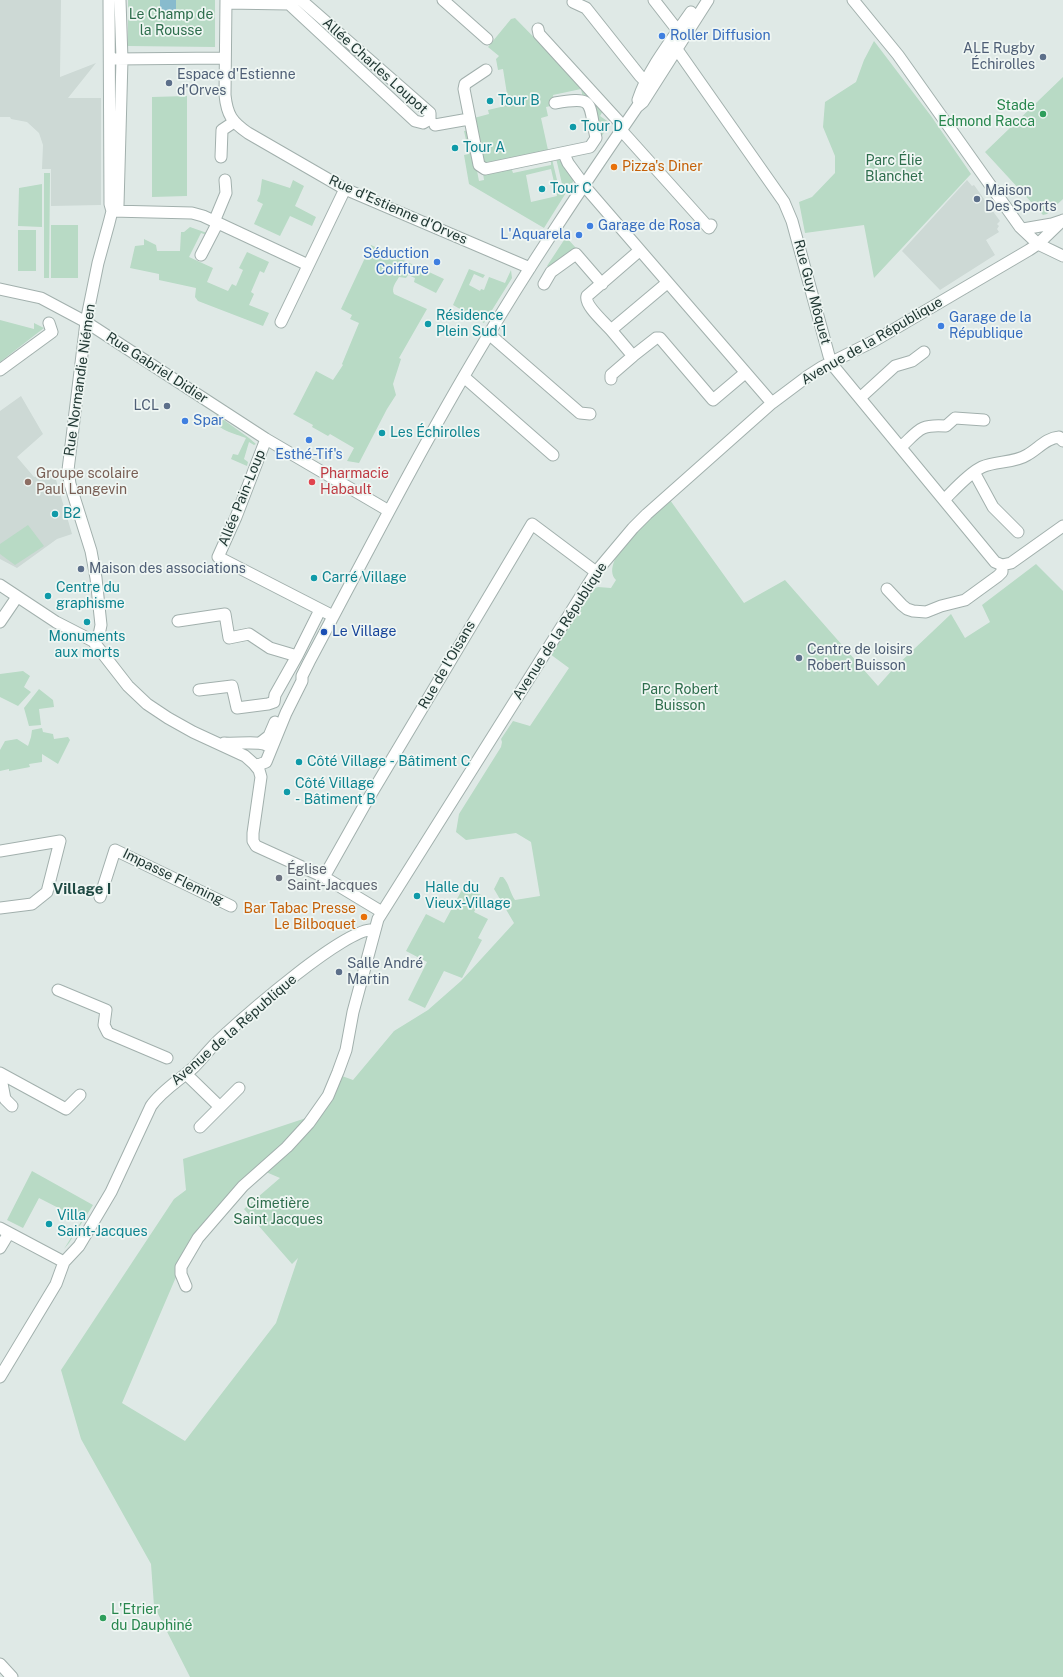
<!DOCTYPE html>
<html>
<head>
<meta charset="utf-8">
<style>
  body { margin:0 }
  canvas { display:block; background:#dfe9e6 }
</style>
</head>
<body>
<canvas width="1063" height="1677"></canvas>
<script>
const ctx = document.querySelector('canvas').getContext('2d');
ctx.lineJoin = 'round';
function fill(path, color) {
  ctx.fillStyle = color;
  ctx.fill(path, 'evenodd');
}
function trace(path, color, width, dash) {
  ctx.strokeStyle = color;
  ctx.lineWidth = width;
  ctx.lineCap = dash ? 'butt' : 'round';
  ctx.setLineDash(dash || []);
  ctx.stroke(path);
}
function write(font, color, halo, rows, align = 'center') {
  ctx.font = font + ' "Public Sans",sans-serif';
  ctx.lineWidth = 3.5;
  ctx.setLineDash([]);
  ctx.textBaseline = 'middle';
  ctx.strokeStyle = halo;
  ctx.fillStyle = color;
  for (const [text, x, y, turn = 0] of rows) {
    ctx.save();
    ctx.translate(x, y);
    ctx.rotate((+turn || 0) * Math.PI / 180);
    ctx.textAlign = isNaN(turn) ? turn : align;
    if (halo) ctx.strokeText(text, 0, 0);
    ctx.fillText(text, 0, 0);
    ctx.restore();
  }
}
const built = new Path2D(`
  M 0,0 L 61,0 L 60,77 L 96,63 L 68,98 L 101,98 L 101,205 L 51,206 L 51,169 L 42,169 L 43,145 L 39,133 L 27,122 L 11,119 L 10,117 L 0,117 Z
  M 967,180 L 972,186 L 974,185 L 1000,221 L 997,224 L 999,226 L 997,229 L 999,232 L 986,240 L 995,255 L 940,290 L 902,251 Z
  M 21,396 L 43,434 L 17,457 L 34,477 L 54,473 L 72,534 L 57,539 L 17,568 L 0,559 L 0,411 Z`);
const green = new Path2D(`
  M 128,0 L 215,0 L 215,47 L 128,46 Z
  M 515,18 L 604,109 L 600,116 L 610,123 L 600,139 L 583,98 L 581,89 L 553,95 L 555,105 L 546,107 L 548,116 L 541,118 L 548,150 L 546,151 L 486,165 L 482,162 L 474,118 L 489,114 L 488,110 L 505,106 L 503,95 L 507,94 L 503,69 L 498,70 L 496,59 L 499,56 L 488,47 L 511,19 Z
  M 874,41 L 931,116 L 971,174 L 874,278 L 864,225 L 805,233 L 799,202 L 812,197 L 835,173 L 835,156 L 823,127 L 825,102 L 856,82 L 864,60 Z
  M 1063,77 L 1063,199 L 1047,214 L 1043,215 L 985,152 Z
  M 187,96 L 187,196 L 152,197 L 152,97 Z
  M 469,130 L 479,181 L 484,180 L 483,173 L 511,167 L 513,173 L 551,165 L 551,159 L 552,159 L 557,180 L 554,182 L 551,169 L 526,175 L 531,202 L 557,196 L 555,186 L 562,184 L 556,158 C 564,162 569,173 574,180 L 544,228 L 469,184 L 464,155 L 469,154 L 464,131 Z
  M 44,173 L 50,173 L 49,278 L 44,278 Z
  M 262,179 L 290,188 L 293,180 L 304,186 L 295,206 L 316,217 L 312,226 L 290,216 L 280,236 L 254,224 L 263,204 L 257,201 L 260,194 Z
  M 42,184 L 42,227 L 18,226 L 19,188 Z
  M 51,225 L 78,225 L 78,278 L 51,278 Z
  M 190,227 L 207,233 L 207,235 L 201,233 L 189,257 L 213,268 L 207,282 L 228,291 L 232,284 L 236,286 L 243,270 L 239,268 L 247,252 L 269,262 L 264,273 L 260,271 L 251,292 L 254,294 L 249,305 L 269,313 L 263,326 L 198,301 L 195,297 L 196,288 L 159,280 L 159,274 L 130,268 L 135,246 L 144,245 L 144,239 L 156,245 L 157,251 L 180,251 L 181,232 L 184,232 Z
  M 18,230 L 36,230 L 36,271 L 18,271 Z
  M 566,237 L 576,248 L 551,269 L 547,266 Z
  M 371,245 L 444,279 L 436,293 L 414,282 L 415,278 L 408,275 L 406,278 L 399,277 C 396,282 391,288 394,294 L 427,309 L 399,358 L 401,359 L 393,384 L 396,395 L 387,409 L 359,463 L 347,461 L 354,448 L 330,434 L 328,436 L 312,427 L 313,425 L 293,414 L 295,412 L 316,371 L 333,380 L 343,365 L 342,364 L 359,323 L 350,319 L 352,315 L 341,309 Z
  M 469,269 L 485,275 L 483,278 L 474,274 L 469,285 L 480,291 L 481,289 L 484,290 L 489,277 L 505,283 L 511,270 L 512,278 L 484,323 L 453,305 Z
  M 0,320 L 34,329 L 34,323 L 44,328 L 0,362 Z
  M 217,415 L 249,438 L 256,444 L 254,445 L 249,442 L 244,459 L 248,462 L 247,466 L 231,459 L 233,454 L 238,455 L 246,438 C 236,434 213,429 214,417 Z
  M 670,500 L 744,603 L 785,580 L 878,686 L 894,668 L 951,614 L 965,638 L 990,622 L 982,605 L 1036,564 L 1063,591 L 1063,1677 L 190,1677 L 154,1606 L 151,1564 L 81,1439 L 61,1370 L 174,1199 L 186,1190 L 183,1159 L 309,1117 L 260,1165 L 194,1235 L 122,1403 L 185,1441 L 276,1323 L 298,1258 L 292,1264 L 244,1209 L 280,1178 L 266,1172 L 342,1076 L 353,1080 L 394,1031 L 428,1010 L 461,981 L 514,923 L 494,889 L 500,877 L 503,877 C 509,883 510,893 515,900 L 540,896 L 531,842 L 516,833 L 466,840 L 456,832 L 459,814 L 501,747 L 502,742 L 501,739 L 513,721 L 530,726 L 569,668 L 550,654 L 590,590 L 598,587 L 611,588 L 616,580 C 597,560 657,511 670,500 Z
  M 28,525 L 44,546 L 15,565 L 0,554 L 0,544 Z
  M 23,671 L 30,676 L 24,687 L 31,692 L 18,706 L 0,697 L 0,674 Z
  M 39,689 L 53,700 L 54,707 L 39,709 L 41,725 L 29,726 L 24,708 Z
  M 42,728 L 43,732 L 53,734 L 54,739 L 68,737 L 70,740 L 58,764 L 42,754 L 42,762 L 29,764 L 30,767 L 9,771 L 9,769 L 0,771 L 0,750 L 5,741 L 17,739 L 28,746 L 31,737 L 32,730 Z
  M 464,886 L 483,896 L 474,912 L 488,919 L 478,938 L 482,940 L 462,978 L 444,971 L 425,1008 L 408,1000 L 427,962 L 406,951 L 426,914 L 444,923 Z
  M 32,1171 L 93,1205 L 69,1243 L 64,1249 L 82,1220 L 39,1198 L 23,1228 L 7,1220 Z`);
const water = new Path2D(`
  M 160,0 L 176,0 L 176,16 L 160,16 Z`);
const minor = new Path2D(`
  M 109,0 L 110,204 L 112,211
  M 226,0 L 225,95 C 227,115 232,122 248,133 L 345,189 L 530,268
  M 443,0 L 487,39
  M 654,0 L 682,36
  M 853,0 L 898,55 L 1020,227 L 1038,244 L 1063,256
  M 573,2 L 586,8 L 640,76 L 650,86
  M 226,3 L 289,4 L 294,0
  M 289,4 L 415,121 L 423,123 L 430,119 L 430,113 L 301,0
  M 538,29 L 539,34 L 623,126
  M 671,41 L 784,202 L 792,221 L 829,356 L 835,368 L 995,562 L 1002,565 L 1011,563 L 1063,526
  M 115,59 L 224,58
  M 486,70 L 465,84 L 464,89 L 479,165 L 485,169 L 590,147 L 596,138 C 588,102 596,96 555,103
  M 638,100 C 648,69 673,38 691,12
  M 435,125 L 469,119
  M 621,130 L 709,228 L 711,225
  M 564,154 L 568,163 L 587,189 L 772,403
  M 221,157 L 222,130 L 234,122
  M 112,211 L 192,213 L 203,216 L 308,265
  M 1023,229 L 1052,224 L 1061,221
  M 201,255 L 216,226 L 216,217 L 226,193 L 225,180
  M 667,283 L 611,330 L 633,356 L 656,338 L 660,338 L 713,400 L 745,373
  M 544,284 L 551,272 L 576,254 L 602,284
  M 0,289 L 41,298 L 86,322 L 266,439 L 389,511
  M 281,322 L 345,189
  M 611,330 C 605,323 584,305 587,296 L 639,251
  M 489,334 L 580,413 L 590,414
  M 0,370 L 52,332 L 49,323
  M 464,377 L 553,455
  M 611,379 L 611,375 L 633,356
  M 860,398 L 895,366 L 912,361 L 924,352
  M 266,439 L 236,517 L 218,557 L 333,616
  M 901,447 C 919,430 920,424 946,426 L 955,418 L 984,420
  M 974,472 L 993,507 L 1018,532
  M 944,500 C 954,490 969,473 982,467 C 995,461 1015,463 1027,455 C 1038,449 1046,438 1059,437 L 1063,441
  M 0,585 L 56,622 L 93,641 L 128,686 L 147,704 L 168,718 L 193,732 L 245,756 L 254,764 L 258,765 L 266,762 L 286,713 L 302,681 L 302,676 L 309,662 C 365,557 419,451 480,349 C 529,266 583,186 637,107 L 643,102 L 708,0
  M 887,589 L 902,605 L 907,609 L 913,611 L 926,612 L 941,606 L 965,600 L 998,576 L 1002,572 L 1002,565
  M 178,621 L 225,614 L 229,638 L 249,634 L 270,648 L 297,656
  M 0,622 L 17,597
  M 93,641 L 99,635 L 101,625 L 96,578 L 91,551 L 70,484 L 68,470 L 86,322 L 98,263 L 109,223 L 112,211 L 118,205 L 122,59 L 120,0
  M 199,690 L 232,686 L 237,708 L 268,704 L 274,702
  M 274,702 L 275,695 L 297,656 L 320,610
  M 224,743 C 234,744 260,741 266,745
  M 260,743 L 269,736 L 275,722
  M 254,764 L 259,770 L 261,777 L 253,833 L 253,841 L 256,846 L 324,877 L 382,912
  M 0,851 L 60,841 L 47,892 L 32,904 L 0,908
  M 324,877 L 364,806 L 532,524 L 596,572
  M 100,897 L 115,850 L 231,906
  M 58,990 L 106,1010 L 104,1025 L 108,1033 L 167,1058
  M 0,1073 L 66,1109 L 80,1095
  M 0,1073 L 5,1099 L 12,1106
  M 186,1074 L 220,1107
  M 200,1127 L 239,1088
  M 0,1228 L 64,1262
  M 0,1248 L 9,1233
  M 186,1286 L 181,1274 L 181,1267 L 198,1238 L 243,1186 L 287,1147 L 309,1123 L 328,1096 L 338,1072 L 346,1050 L 353,1012 L 378,919 L 596,572 L 633,528 L 647,514 L 772,403 L 808,376 L 822,367 L 874,341 L 1029,250 L 1038,244 L 1063,220
  M 0,1377 L 56,1284 L 64,1262 L 79,1246 L 111,1192 L 151,1106 C 162,1090 180,1080 194,1067 C 203,1058 211,1047 221,1038 C 243,1018 348,925 374,930
  M 0,1664 L 12,1677`);
const markers = [
  [662,36,4,"#3f7fe0"],
  [1043,57,4,"#5c6f8a"],
  [169,83,4,"#5c6f8a"],
  [490,101,4,"#0f9aa8"],
  [1043,114,4,"#2e9e5b"],
  [573,127,4,"#0f9aa8"],
  [455,148,4,"#0f9aa8"],
  [614,167,4,"#e8710a"],
  [542,189,4,"#0f9aa8"],
  [977,199,4,"#5c6f8a"],
  [590,226,4,"#3f7fe0"],
  [579,235,4,"#3f7fe0"],
  [437,262,4,"#3f7fe0"],
  [428,324,4,"#0f9aa8"],
  [941,326,4,"#3f7fe0"],
  [167,406,4,"#5c6f8a"],
  [185,421,4,"#3f7fe0"],
  [382,433,4,"#0f9aa8"],
  [309,440,4,"#3f7fe0"],
  [28,482,4,"#8d6e63"],
  [312,482,4,"#e0444e"],
  [55,514,4,"#0f9aa8"],
  [81,569,4,"#5c6f8a"],
  [314,578,4,"#0f9aa8"],
  [48,596,4,"#0f9aa8"],
  [87,622,4,"#0f9aa8"],
  [324,632,4,"#1a4fb4"],
  [799,658,4,"#5c6f8a"],
  [299,762,4,"#0f9aa8"],
  [287,792,4,"#0f9aa8"],
  [279,878,4,"#6b7280"],
  [417,896,4,"#0f9aa8"],
  [364,917,4,"#e8710a"],
  [339,972,4,"#5c6f8a"],
  [49,1224,4,"#0f9aa8"],
  [103,1618,4,"#2e9e5b"]
];
const parkNames = [
  ["Le Champ de",171,15],
  ["la Rousse",171,31],
  ["Parc Élie",894,161],
  ["Blanchet",894,177],
  ["Parc Robert",680,690],
  ["Buisson",680,706],
  ["Cimetière",278,1204],
  ["Saint Jacques",278,1220]
];
const shopNames = [
  ["Roller Diffusion",670,36],
  ["Garage de Rosa",598,226],
  ["L'Aquarela",571,235,"right"],
  ["Séduction",429,254,"right"],
  ["Coiffure",429,270,"right"],
  ["Garage de la",949,318],
  ["République",949,334],
  ["Spar",193,421],
  ["Esthé-Tif's",309,455,"center"]
];
const serviceNames = [
  ["ALE Rugby",1035,49,"right"],
  ["Échirolles",1035,65,"right"],
  ["Espace d'Estienne",177,75],
  ["d'Orves",177,91],
  ["Maison",985,191],
  ["Des Sports",985,207],
  ["LCL",159,406,"right"],
  ["Maison des associations",89,569],
  ["Centre de loisirs",807,650],
  ["Robert Buisson",807,666],
  ["Salle André",347,964],
  ["Martin",347,980]
];
const streetNames = [
  ["Allée Charles Loupot",375,66,42],
  ["Rue d'Estienne d'Orves",398,210,24],
  ["Rue Guy Môquet",812,292,75],
  ["Avenue de la République",872,341,-30],
  ["Rue Gabriel Didier",157,368,33],
  ["Rue Normandie Niémen",80,380,-82],
  ["Allée Pain-Loup",242,498,-68],
  ["Avenue de la République",560,631,-57],
  ["Rue de l'Oisans",447,665,-60],
  ["Impasse Fleming",173,877,26],
  ["Avenue de la République",234,1030,-41]
];
const cultureNames = [
  ["Tour B",498,101],
  ["Tour D",581,127],
  ["Tour A",463,148],
  ["Tour C",550,189],
  ["Résidence",436,316],
  ["Plein Sud 1",436,332],
  ["Les Échirolles",390,433],
  ["B2",63,514],
  ["Carré Village",322,578],
  ["Centre du",56,588],
  ["graphisme",56,604],
  ["Monuments",87,637,"center"],
  ["aux morts",87,653,"center"],
  ["Côté Village - Bâtiment C",307,762],
  ["Côté Village",295,784],
  ["- Bâtiment B",295,800],
  ["Halle du",425,888],
  ["Vieux-Village",425,904],
  ["Villa",57,1216],
  ["Saint-Jacques",57,1232]
];
const leisureNames = [
  ["Stade",1035,106],
  ["Edmond Racca",1035,122],
  ["L'Etrier",111,1610,"left"],
  ["du Dauphiné",111,1626,"left"]
];
const foodNames = [
  ["Pizza's Diner",622,167],
  ["Bar Tabac Presse",356,909,"right"],
  ["Le Bilboquet",356,925,"right"]
];
const educationNames = [
  ["Groupe scolaire",36,474],
  ["Paul Langevin",36,490]
];
const healthNames = [
  ["Pharmacie",320,474],
  ["Habault",320,490]
];
const transitNames = [
  ["Le Village",332,632]
];
const worshipNames = [
  ["Église",287,870],
  ["Saint-Jacques",287,886]
];
const neighbourhoodNames = [
  ["Village I",82,889]
];
fill(built, '#cdd9d5');
fill(green, '#b8dac5');
fill(water, '#88bbcd');
trace(minor, '#a2b0ad', 13);
trace(minor, '#fff', 11);
for (const [x, y, r, color] of markers) {
  const dot = new Path2D();
  dot.arc(x, y, r, 0, 2 * Math.PI);
  ctx.fillStyle = color;
  ctx.fill(dot);
  trace(dot, '#eff6f3', 1.5);
}
write('14px', '#2d6d4c', '#eff6f3', parkNames);
write('14px', '#366cbe', '#eff6f3', shopNames, 'left');
write('14px', '#4e5e75', '#eff6f3', serviceNames, 'left');
write('14px', '#213834', '#eff6f3', streetNames);
write('14px', '#0d838f', '#eff6f3', cultureNames, 'left');
write('14px', '#27864d', '#eff6f3', leisureNames, 'right');
write('14px', '#c56008', '#eff6f3', foodNames, 'left');
write('14px', '#785e54', '#eff6f3', educationNames, 'left');
write('14px', '#be3a42', '#eff6f3', healthNames, 'left');
write('14px', '#164399', '#eff6f3', transitNames, 'left');
write('14px', '#5b616d', '#eff6f3', worshipNames, 'left');
write('bold 15px', '#1e4943', '#eff6f3', neighbourhoodNames);
</script>
</body>
</html>
